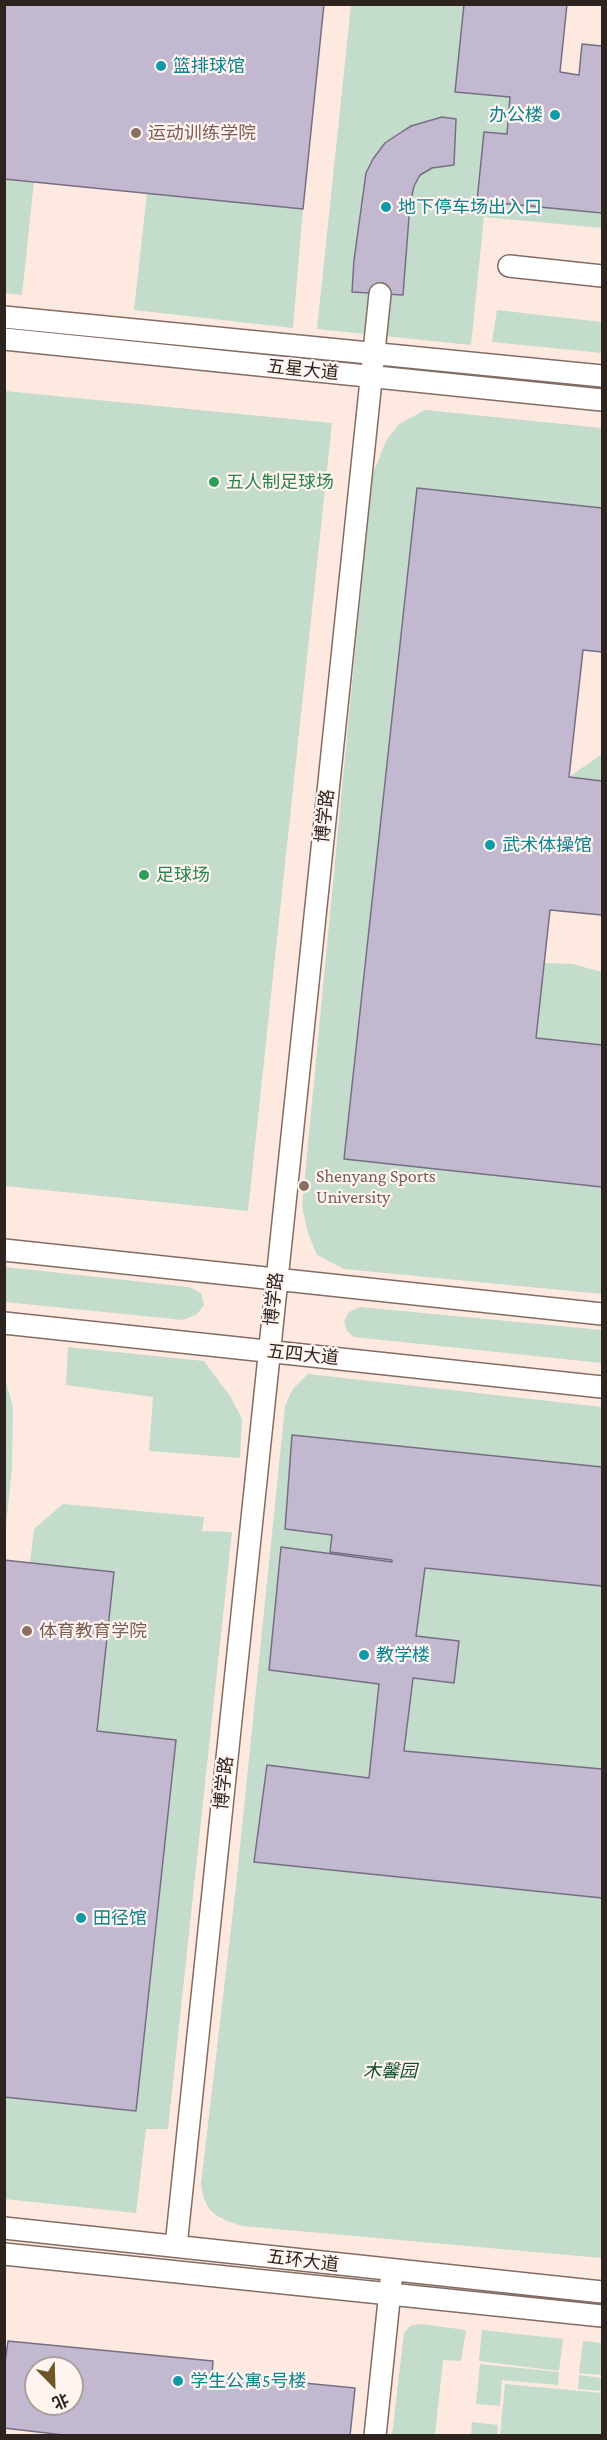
<!DOCTYPE html>
<html>
<head>
<meta charset="utf-8">
<style>
  body { margin:0 }
  #map { position:relative; width:607px; height:2440px; overflow:hidden; background:#fff4f0; font-family:"Crimson Pro","Noto Sans SC",serif }
  canvas { display:block }
  .frame { position:absolute; inset:0; border:6px solid #2d231f; pointer-events:none }
  .north { position:absolute; left:24px; top:2356px; width:60px; height:60px; box-sizing:border-box; background:#fff4f0; border:2px solid #aba09c; border-radius:50%; rotate:157deg; font-size:16px; font-weight:700; line-height:24px; text-align:center; color:#2d231f }
  .north::after { content:''; display:block; margin:auto; width:21px; height:27px; background:#6f5627; clip-path:polygon(50% 0,100% 100%,50% 72%,0 100%) }
</style>
</head>
<body>
<div id="map">
<canvas width="607" height="2440"></canvas>
<div class="frame"></div>
<div class="north">北</div>
</div>
<script>
const ctx = document.querySelector('canvas').getContext('2d');
ctx.lineJoin = 'round';
function fill(path, color) {
  ctx.fillStyle = color;
  ctx.fill(path, 'evenodd');
}
function trace(path, color, width, dash) {
  ctx.strokeStyle = color;
  ctx.lineWidth = width;
  ctx.lineCap = dash ? 'butt' : 'round';
  ctx.setLineDash(dash || []);
  ctx.stroke(path);
}
function write(font, color, halo, rows, align = 'center') {
  ctx.font = font + ' "Crimson Pro","Noto Sans SC",serif';
  ctx.lineWidth = 4.5;
  ctx.setLineDash([]);
  ctx.textBaseline = 'middle';
  ctx.strokeStyle = halo;
  ctx.fillStyle = color;
  for (const [text, x, y, turn = 0] of rows) {
    ctx.save();
    ctx.translate(x, y);
    ctx.rotate((+turn || 0) * Math.PI / 180);
    ctx.textAlign = isNaN(turn) ? turn : align;
    if (halo) ctx.strokeText(text, 0, 0);
    ctx.fillText(text, 0, 0);
    ctx.restore();
  }
}
const built = new Path2D(`
  M 5,5 L 602,5 L 602,2435 L 5,2436 ZM 36,2368 L 72,2368 L 72,2404 L 36,2404 Z`);
const green = new Path2D(`
  M 351,5 L 464,5 L 455,92 L 510,97 L 507,134 L 484,132 L 477,201 L 602,213 L 602,228 L 484,217 L 471,345 L 317,329 Z
  M 4,179 L 34,181 L 22,295 L 5,293 Z
  M 147,193 L 303,209 L 293,328 L 134,310 Z
  M 497,310 L 602,322 L 602,353 L 492,342 Z
  M 5,391 L 332,423 L 248,1211 L 5,1186 Z
  M 425,410 L 602,428 L 602,508 L 417,489 L 344,1159 L 602,1187 L 602,1294 L 344,1269 L 317,1255 L 308,1233 L 302,1206 L 372,476 L 386,441 L 399,424 Z
  M 602,754 L 602,781 L 569,777 Z
  M 544,963 L 572,964 L 602,972 L 602,1045 L 536,1038 Z
  M 5,1267 L 189,1287 L 201,1293 L 204,1305 L 197,1314 L 183,1320 L 5,1302 Z
  M 360,1307 L 602,1330 L 602,1363 L 354,1337 L 347,1331 L 344,1321 L 349,1312 Z
  M 68,1347 L 204,1361 L 230,1396 L 242,1419 L 240,1458 L 149,1451 L 153,1397 L 66,1385 Z
  M 308,1374 L 602,1407 L 602,2258 L 242,2226 C 215,2217 205,2213 201,2184 L 236,1886 L 285,1406 L 293,1389 Z
  M 5,1379 L 13,1407 L 12,1468 L 5,1536 Z
  M 63,1504 L 204,1517 L 202,1531 L 232,1532 L 168,2129 L 146,2129 L 136,2213 L 5,2199 L 5,1560 L 30,1563 L 34,1529 Z
  M 421,2324 L 466,2330 L 461,2361 L 443,2360 L 435,2435 L 392,2435 L 404,2333 L 410,2326 Z
  M 482,2330 L 563,2339 L 559,2371 L 479,2361 Z
  M 583,2341 L 602,2343 L 602,2375 L 579,2373 Z
  M 480,2364 L 559,2372 L 558,2385 L 502,2380 L 500,2406 L 476,2404 Z
  M 579,2375 L 602,2378 L 602,2391 L 578,2389 Z
  M 505,2384 L 602,2393 L 602,2435 L 500,2435 Z
  M 472,2422 L 498,2425 L 497,2435 L 471,2435 Z`);
const building = new Path2D(`
  M 4,4 L 324,4 L 303,209 L 4,179 Z
  M 464,4 L 567,4 L 560,72 L 579,75 L 582,44 L 602,46 L 602,213 L 477,201 L 484,132 L 507,134 L 510,97 L 455,92 Z
  M 442,117 L 456,119 L 454,165 L 432,168 L 420,175 L 414,186 L 410,204 L 403,295 L 352,292 L 354,260 L 366,173 L 373,159 L 385,143 L 397,135 L 411,126 Z
  M 417,488 L 602,508 L 602,652 L 583,650 L 569,777 L 602,781 L 602,915 L 550,910 L 536,1038 L 602,1045 L 602,1187 L 344,1159 Z
  M 292,1435 L 602,1467 L 602,1586 L 425,1568 L 416,1636 L 459,1641 L 454,1683 L 413,1678 L 404,1751 L 602,1769 L 602,1898 L 254,1862 L 267,1765 L 369,1778 L 379,1684 L 269,1670 L 281,1547 L 392,1562 L 392,1560 L 330,1552 L 332,1535 L 285,1529 Z
  M 4,1560 L 114,1572 L 97,1731 L 176,1740 L 136,2111 L 4,2097 Z
  M 8,2341 L 213,2361 L 212,2374 L 355,2388 L 350,2436 L 72,2436 L 4,2428 L 4,2369 ZM 36,2368 L 72,2368 L 72,2404 L 36,2404 Z`);
const service = new Path2D(`
  M 509,266 L 602,276
  M 4,317 L 602,376
  M 4,339 L 602,400
  M 4,1250 L 602,1314
  M 4,1323 L 602,1387
  M 4,2228 L 602,2292
  M 176,2246 L 380,294
  M 4,2254 L 602,2316
  M 375,2436 L 391,2281`);
const markers = [
  [161,66,6,"#0f9aa8"],
  [555,115,6,"#0f9aa8"],
  [136,133,6,"#8d6e63"],
  [386,207,6,"#0f9aa8"],
  [214,482,6,"#2e9e5b"],
  [490,845,6,"#0f9aa8"],
  [144,875,6,"#2e9e5b"],
  [304,1186,6,"#8d6e63"],
  [27,1631,6,"#8d6e63"],
  [364,1655,6,"#0f9aa8"],
  [81,1918,6,"#0f9aa8"],
  [178,2381,6,"#0f9aa8"]
];
const cultureNames = [
  ["篮排球馆",173,66],
  ["办公楼",543,115,"right"],
  ["地下停车场出入口",398,207],
  ["武术体操馆",502,845],
  ["教学楼",376,1655],
  ["田径馆",93,1918],
  ["学生公寓5号楼",190,2381]
];
const educationNames = [
  ["运动训练学院",148,133],
  ["Shenyang Sports",316,1176],
  ["University",316,1197],
  ["体育教育学院",39,1631]
];
const streetNames = [
  ["五星大道",303,370,6],
  ["博学路",325,816,-84],
  ["博学路",274,1299,-84],
  ["五四大道",303,1355,6],
  ["博学路",224,1783,-84],
  ["五环大道",303,2261,7]
];
const leisureNames = [
  ["五人制足球场",226,482],
  ["足球场",156,875]
];
const parkNames = [
  ["木馨园",390,2071]
];
fill(built, '#fde9e0');
fill(green, '#c3dccb');
fill(building, '#c2b9d0');
trace(building, '#776e83', 1.5);
trace(service, '#836d63', 24);
trace(service, '#fff', 21);
for (const [x, y, r, color] of markers) {
  const dot = new Path2D();
  dot.arc(x, y, r, 0, 2 * Math.PI);
  ctx.fillStyle = color;
  ctx.fill(dot);
  trace(dot, '#fff4f0', 2);
}
write('18px', '#0d838f', '#fff4f0', cultureNames, 'left');
write('18px', '#785e54', '#fff4f0', educationNames, 'left');
write('18px', '#2d231f', '#fff4f0', streetNames);
write('18px', '#27864d', '#fff4f0', leisureNames, 'left');
write('italic 18px', '#125231', '#fff4f0', parkNames);
</script>
</body>
</html>
